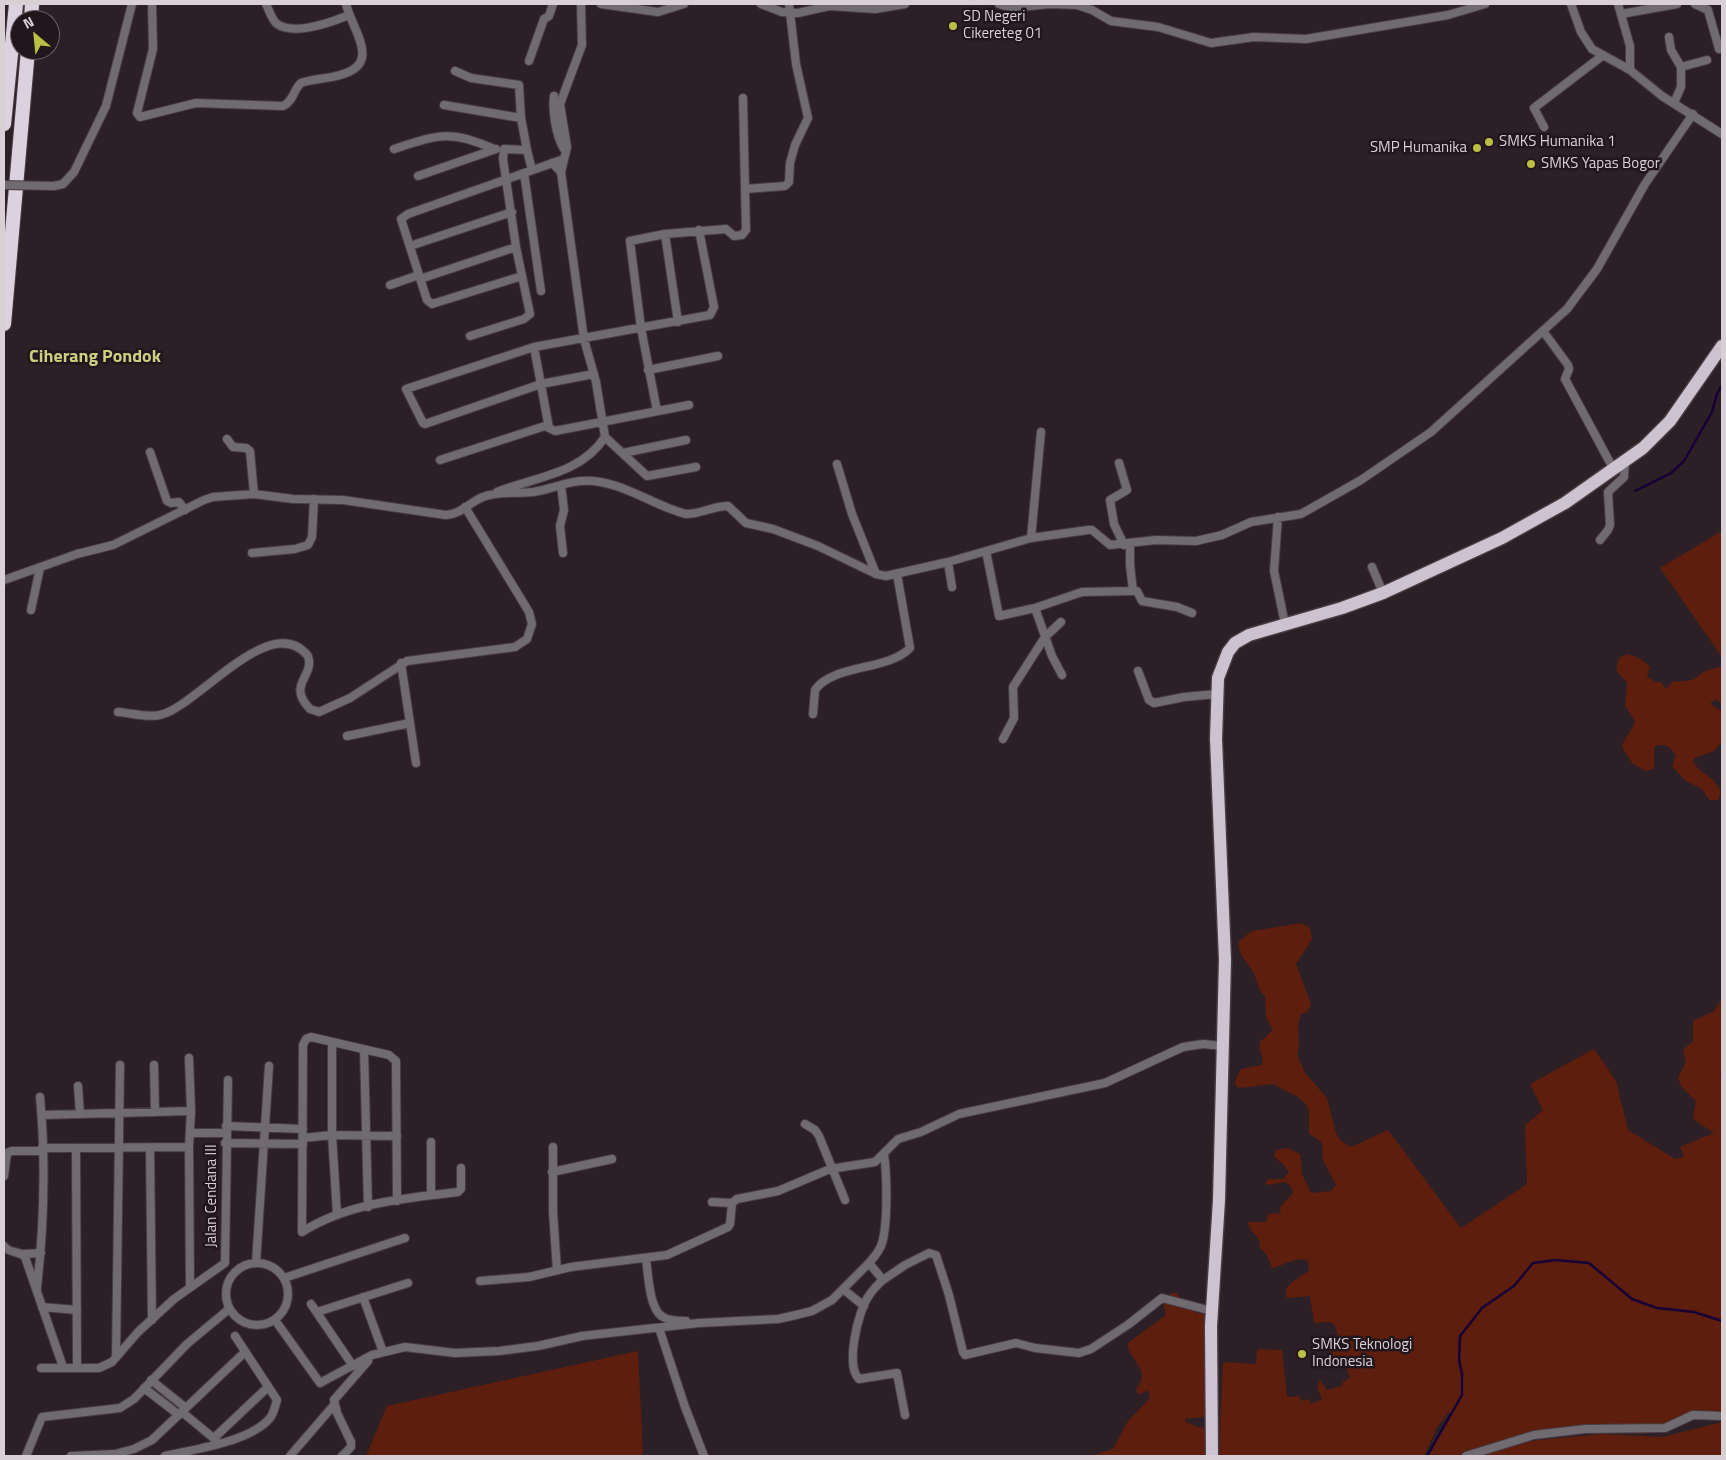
<!DOCTYPE html>
<html>
<head>
<meta charset="utf-8">
<style>
  body { margin:0 }
  #map { position:relative; width:1726px; height:1460px; overflow:hidden; background:#2c1f26; font-family:"Titillium Web",sans-serif }
  canvas { display:block }
  .frame { position:absolute; inset:0; border:5px solid #d9d0d5; pointer-events:none }
  .north { position:absolute; left:10px; top:10px; width:50px; height:50px; box-sizing:border-box; background:#22161d; border:1px solid #6b6067; border-radius:50%; rotate:332deg; font-size:14px; font-weight:700; line-height:20px; text-align:center; color:#d9d0d5 }
  .north::after { content:''; display:block; margin:auto; width:18px; height:22px; background:#bcbf43; clip-path:polygon(50% 0,100% 100%,50% 72%,0 100%) }
</style>
</head>
<body>
<div id="map">
<canvas width="1726" height="1460"></canvas>
<div class="frame"></div>
<div class="north">N</div>
</div>
<script>
const ctx = document.querySelector('canvas').getContext('2d');
ctx.lineJoin = 'round';
function fill(path, color) {
  ctx.fillStyle = color;
  ctx.fill(path, 'evenodd');
}
function trace(path, color, width, dash) {
  ctx.strokeStyle = color;
  ctx.lineWidth = width;
  ctx.lineCap = dash ? 'butt' : 'round';
  ctx.setLineDash(dash || []);
  ctx.stroke(path);
}
function write(font, color, halo, rows, align = 'center') {
  ctx.font = font + ' "Titillium Web",sans-serif';
  ctx.lineWidth = 5;
  ctx.setLineDash([]);
  ctx.textBaseline = 'middle';
  ctx.strokeStyle = halo;
  ctx.fillStyle = color;
  for (const [text, x, y, turn = 0] of rows) {
    ctx.save();
    ctx.translate(x, y);
    ctx.rotate((+turn || 0) * Math.PI / 180);
    ctx.textAlign = isNaN(turn) ? turn : align;
    if (halo) ctx.strokeText(text, 0, 0);
    ctx.fillText(text, 0, 0);
    ctx.restore();
  }
}
const green = new Path2D(`
  M 1722,531 L 1722,657 L 1660,568 Z
  M 1627,654 L 1637,657 L 1650,666 L 1647,676 L 1656,682 L 1661,682 L 1666,689 L 1672,682 L 1693,680 L 1705,671 L 1722,666 L 1722,704 L 1715,699 L 1710,704 L 1722,711 L 1722,741 L 1714,751 L 1694,758 L 1693,762 C 1703,777 1712,773 1721,792 L 1718,800 L 1709,800 L 1702,789 L 1685,780 L 1672,766 L 1676,755 C 1668,746 1665,742 1654,747 L 1654,769 L 1646,771 L 1632,763 L 1622,747 C 1624,738 1632,731 1635,721 L 1625,706 L 1627,683 L 1616,670 L 1619,658 Z
  M 1302,923 L 1310,928 L 1312,939 L 1296,964 L 1311,1004 L 1308,1011 L 1301,1014 C 1295,1032 1302,1040 1297,1054 L 1305,1073 L 1327,1098 L 1336,1133 L 1340,1140 L 1351,1147 L 1388,1130 L 1461,1228 L 1527,1184 L 1525,1125 L 1543,1110 L 1530,1084 L 1594,1049 L 1616,1081 L 1628,1130 L 1675,1159 L 1684,1156 L 1680,1147 L 1714,1133 L 1693,1119 L 1696,1101 L 1681,1086 L 1678,1078 L 1686,1062 L 1683,1050 L 1693,1041 L 1693,1021 L 1714,1011 L 1722,999 L 1722,1418 L 1695,1417 L 1667,1431 L 1641,1434 L 1619,1431 L 1550,1435 L 1454,1456 L 1429,1456 L 1451,1414 L 1449,1411 L 1436,1429 L 1424,1456 L 1219,1456 L 1223,1362 L 1256,1364 L 1257,1349 L 1282,1350 L 1287,1397 L 1300,1396 L 1301,1401 L 1309,1399 L 1311,1404 L 1322,1399 L 1317,1387 L 1320,1380 L 1327,1390 L 1342,1386 L 1343,1382 L 1350,1378 L 1347,1368 L 1335,1367 L 1325,1339 L 1338,1335 L 1334,1324 L 1329,1322 L 1314,1323 L 1310,1296 L 1287,1298 C 1281,1284 1301,1278 1309,1270 L 1308,1261 C 1295,1256 1284,1266 1272,1268 L 1267,1255 L 1259,1247 L 1260,1242 C 1257,1234 1248,1231 1248,1222 L 1266,1222 L 1268,1214 L 1280,1213 L 1281,1206 L 1293,1193 L 1291,1186 L 1285,1182 L 1269,1185 L 1265,1183 L 1269,1179 L 1283,1179 L 1289,1173 L 1284,1165 L 1274,1157 L 1276,1150 L 1288,1148 L 1300,1154 L 1302,1174 L 1311,1193 L 1331,1191 L 1336,1185 L 1323,1160 L 1322,1142 L 1309,1134 L 1309,1111 L 1306,1104 L 1298,1097 L 1273,1084 L 1240,1088 L 1236,1086 L 1235,1081 L 1241,1069 L 1262,1065 L 1263,1061 L 1260,1049 L 1260,1042 L 1273,1030 L 1266,1017 L 1265,996 C 1256,988 1258,980 1252,970 C 1246,960 1237,954 1239,941 L 1252,931 Z
  M 1171,1293 L 1177,1293 L 1182,1302 L 1197,1313 L 1211,1310 L 1210,1416 L 1185,1419 L 1188,1426 L 1188,1422 L 1197,1427 L 1209,1428 L 1209,1456 L 1090,1456 L 1113,1449 L 1128,1421 L 1150,1398 L 1148,1390 L 1138,1395 L 1136,1389 C 1150,1373 1136,1364 1128,1349 L 1128,1343 L 1166,1315 L 1163,1303 Z
  M 638,1351 L 643,1456 L 366,1456 L 387,1406 Z
  M 1722,1422 L 1722,1456 L 1471,1456 L 1513,1444 L 1540,1440 L 1601,1434 L 1663,1437 Z`);
const stream = new Path2D(`
  M 1635,491 L 1671,473 L 1684,461 L 1712,412 L 1717,394 L 1722,385
  M 1722,1072 L 1722,1076
  M 1427,1456 L 1462,1395 L 1462,1374 L 1459,1360 L 1460,1336 L 1482,1308 L 1514,1286 L 1533,1263 L 1556,1260 L 1589,1263 L 1632,1299 L 1657,1308 L 1694,1312 L 1722,1321`);
const minor = new Path2D(`
  M 152,4 L 153,49 L 137,113 L 140,117 L 196,103 L 283,106 C 294,101 293,90 301,83 C 314,78 328,79 340,75 C 383,64 352,30 346,4
  M 266,4 C 269,10 272,20 277,24 C 295,36 332,22 349,15
  M 601,4 L 658,12 L 684,4
  M 761,4 L 782,12 L 798,13 L 829,6 L 875,9 L 905,4
  M 999,4 L 1011,8 L 1050,4 L 1077,5 L 1092,10 L 1111,21 L 1158,27 L 1211,43 L 1254,37 L 1306,39 L 1448,15 L 1485,4
  M 1571,4 L 1581,32 L 1592,49 L 1630,70 L 1662,96 L 1722,134
  M 1618,4 L 1630,46 L 1630,70
  M 1695,4 L 1708,10 L 1719,49
  M 1621,14 L 1677,4
  M 1669,37 L 1671,50 L 1681,67
  M 529,61 L 544,19 L 549,16 L 553,4
  M 455,71 L 471,78 L 519,85 L 521,118 L 527,150 L 504,149 L 503,159 L 516,247 L 530,314 L 524,319 L 470,336
  M 554,96 C 552,111 556,136 564,149
  M 743,98 L 745,189
  M 1674,103 L 1681,87 L 1681,67 L 1707,60
  M 444,105 L 521,118
  M 1544,127 L 1534,108 L 1602,56
  M 394,149 C 437,135 450,129 494,149
  M 527,150 L 532,170
  M 561,172 L 567,147 L 560,104 L 582,45 L 581,4
  M 524,173 L 541,291
  M 418,176 L 496,149
  M 54,186 L 63,184 L 74,172 L 106,106 L 132,4
  M 665,234 L 678,322
  M 410,246 L 512,212
  M 522,276 L 432,304 L 427,300 L 401,219 L 408,214 L 564,159
  M 420,279 L 516,247
  M 390,285 L 419,275
  M 1543,331 L 1568,365 L 1569,369 L 1565,379 L 1614,470
  M 534,347 L 549,428
  M 648,370 L 718,356
  M 594,374 L 541,384 L 425,424 L 423,423 L 406,389 L 534,347 L 710,315 L 714,307 L 699,230
  M 657,411 L 641,328 L 630,241 L 665,234 L 726,229 L 734,236 L 742,235 L 746,230 L 745,189 L 785,186 L 789,182 L 790,163 L 795,145 L 808,118 L 796,64 L 789,4
  M 605,437 L 647,476 L 696,467
  M 227,439 L 233,447 L 246,448 L 250,451 L 254,494
  M 150,452 L 167,501 L 171,503 L 179,502 L 185,510
  M 623,453 L 686,440
  M 440,460 L 545,426 L 555,431 L 689,405
  M 1119,463 L 1127,490 L 1110,500 L 1114,524 L 1124,545
  M 837,464 L 852,514 L 876,574
  M 561,485 L 564,510 L 560,526 L 563,553
  M 497,492 C 535,477 581,474 605,437 L 596,382 L 584,339 L 561,172 L 552,163
  M 1278,517 L 1274,571 L 1285,624
  M 1031,538 L 1041,432
  M 1600,540 L 1608,530 L 1610,525 L 1608,492 L 1624,477 L 1625,461
  M 1130,544 L 1130,565 L 1133,591
  M 986,551 L 999,616 L 1035,608 L 1082,592 L 1133,591 L 1137,591 L 1142,601 L 1177,607 L 1192,613
  M 252,553 L 295,549 L 308,545 L 312,537 L 314,499
  M 948,562 L 952,587
  M 1372,567 L 1383,593
  M 4,580 L 77,554 L 113,545 L 204,500 L 213,497 L 254,494 L 293,499 L 343,500 L 446,515 C 461,514 470,502 483,497 C 499,491 516,494 533,492 C 553,489 571,479 593,481 C 629,485 654,506 686,514 C 701,514 713,506 728,506 L 746,523 L 773,529 L 818,546 L 876,574 L 886,576 L 948,562 L 1031,538 L 1088,530 L 1092,530 L 1110,545 L 1156,540 L 1196,541 L 1222,535 L 1251,522 L 1301,514 L 1361,480 L 1431,432 L 1567,309 L 1597,269 L 1645,184 L 1693,114
  M 1035,608 L 1052,656 L 1062,675
  M 31,610 L 40,568
  M 401,663 L 416,763
  M 1138,671 L 1149,700 L 1154,703 L 1184,697 L 1217,694
  M 118,712 C 131,713 147,718 160,715 C 197,707 271,609 308,656 C 315,677 286,684 310,709 L 319,712 L 350,698 L 407,661 L 515,647 L 527,639 L 532,624 L 529,612 L 465,507
  M 813,714 L 815,690 C 833,664 888,671 910,648 L 897,574
  M 347,736 L 410,723
  M 1003,739 L 1014,718 L 1013,687 L 1045,637 L 1061,622
  M 332,1043 L 332,1135 L 337,1214
  M 364,1050 L 368,1207
  M 189,1058 L 191,1111
  M 154,1065 L 155,1111
  M 78,1086 L 80,1114
  M 42,1115 L 191,1111 L 189,1147 L 190,1286
  M 805,1124 L 815,1130 L 819,1136 L 845,1200
  M 226,1126 L 303,1129
  M 190,1133 L 226,1133
  M 303,1138 L 332,1135 L 397,1136
  M 431,1142 L 431,1194
  M 225,1143 L 303,1144
  M 553,1147 L 553,1212 L 557,1270
  M 76,1148 L 77,1367
  M 150,1148 L 152,1320
  M 884,1154 C 887,1174 888,1224 882,1243 C 880,1251 874,1257 869,1263 L 883,1280 C 877,1285 872,1291 868,1297 C 858,1312 845,1366 859,1379 L 897,1373 L 905,1415
  M 552,1172 L 612,1159
  M 4,1176 L 7,1153 L 12,1151 L 39,1151 L 42,1148 L 189,1147
  M 712,1202 L 732,1203
  M 302,1232 L 303,1045 L 306,1039 L 311,1037 L 389,1055 L 396,1061 L 397,1201
  M 302,1232 C 347,1203 406,1198 458,1192 L 461,1189 L 461,1168
  M 4,1246 C 9,1254 19,1250 25,1257 L 63,1367
  M 23,1254 L 41,1253
  M 646,1258 C 648,1272 649,1310 663,1317 C 669,1321 679,1321 686,1321
  M226 1294a31 31 0 1 1 62 0a31 31 0 1 1-62 0Z
  M 256,1263 L 269,1066
  M 284,1278 L 405,1238
  M 883,1280 L 905,1265 L 929,1253 L 936,1255 L 949,1295 L 963,1352 L 965,1355 L 1016,1343 L 1035,1348 L 1079,1353 L 1091,1349 L 1129,1324 L 1162,1298 L 1212,1311
  M 480,1281 L 529,1277 L 571,1267 L 667,1255 L 728,1227 L 730,1224 L 732,1203 L 737,1199 L 778,1191 L 830,1169 L 875,1162 L 898,1139 L 921,1132 L 959,1114 L 1105,1083 L 1183,1047 L 1203,1044 L 1222,1046
  M 37,1288 C 44,1225 46,1161 40,1097
  M 843,1289 L 864,1306
  M 363,1297 L 383,1352
  M 311,1304 L 353,1366
  M 42,1307 L 77,1310
  M 317,1312 L 408,1283
  M 275,1320 L 320,1383 L 372,1355 L 405,1347 L 455,1353 L 499,1351 L 538,1346 L 582,1336 L 699,1323 L 778,1319 L 796,1315 L 812,1311 L 832,1300 L 869,1263
  M 659,1328 L 685,1407 L 704,1456
  M 116,1357 L 120,1065
  M 41,1368 L 99,1368 L 112,1362 L 138,1332 L 174,1299 L 225,1263 L 228,1080
  M 151,1380 L 186,1408
  M 144,1388 L 179,1415
  M 182,1412 L 217,1441
  M 214,1438 L 268,1387
  M 26,1456 L 42,1417 L 120,1408 L 134,1399 L 187,1344 L 229,1309
  M 71,1456 L 115,1454 L 134,1449 L 152,1440 L 245,1352
  M 165,1456 C 195,1449 250,1442 270,1418 C 274,1413 275,1406 277,1400 L 235,1336
  M 290,1456 L 334,1405
  M 342,1456 L 351,1447 L 351,1442 L 337,1413 L 334,1400 L 368,1361
  M 1466,1456 L 1534,1435 L 1585,1429 L 1665,1428 L 1693,1415 L 1722,1416`);
const trunk = new Path2D(`
  M 1212,1456 L 1211,1326 L 1219,1200 L 1225,960 L 1216,739 L 1218,678 L 1228,652 L 1235,643 L 1249,635 L 1342,608 L 1383,593 L 1502,538 L 1565,503 L 1643,448 L 1670,421 L 1722,346`);
const motorway = new Path2D(`
  M 31,20 L 32,4
  M 4,124 L 16,4
  M 4,324 L 28,50`);
const minorBridge = new Path2D(`
  M 4,185 L 54,186`);
const markers = [
  [953,26,5,"#bcbf43"],
  [1489,142,5,"#bcbf43"],
  [1477,148,5,"#bcbf43"],
  [1531,164,5,"#bcbf43"],
  [1302,1354,5,"#bcbf43"]
];
const poiNames = [
  ["SD Negeri",963,17],
  ["Cikereteg 01",963,34],
  ["SMKS Humanika 1",1499,142],
  ["SMP Humanika",1467,148,"right"],
  ["SMKS Yapas Bogor",1541,164],
  ["SMKS Teknologi",1312,1345],
  ["Indonesia",1312,1362]
];
const streetNames = [
  ["Jalan Cendana III",212,1196,-90]
];
const quarterNames = [
  ["Ciherang Pondok",95,358]
];
fill(green, '#5d1e0d');
trace(stream, '#160036', 2.5);
trace(minor, '#483b42', 10);
trace(trunk, '#483b42', 15);
trace(motorway, '#483b42', 16);
trace(minor, '#706b71', 8);
trace(trunk, '#cdc2cf', 12);
trace(motorway, '#dcd1df', 14);
trace(minorBridge, '#483b42', 10, []);
trace(minorBridge, '#706b71', 8);
for (const [x, y, r, color] of markers) {
  const dot = new Path2D();
  dot.arc(x, y, r, 0, 2 * Math.PI);
  ctx.fillStyle = color;
  ctx.fill(dot);
  trace(dot, '#22161d', 2);
}
write('15px', '#d9d0d5', '#22161d', poiNames, 'left');
write('15px', '#d9d0d5', '#22161d', streetNames);
write('bold 18px', '#cccf81', '#22161d', quarterNames);
</script>
</body>
</html>
